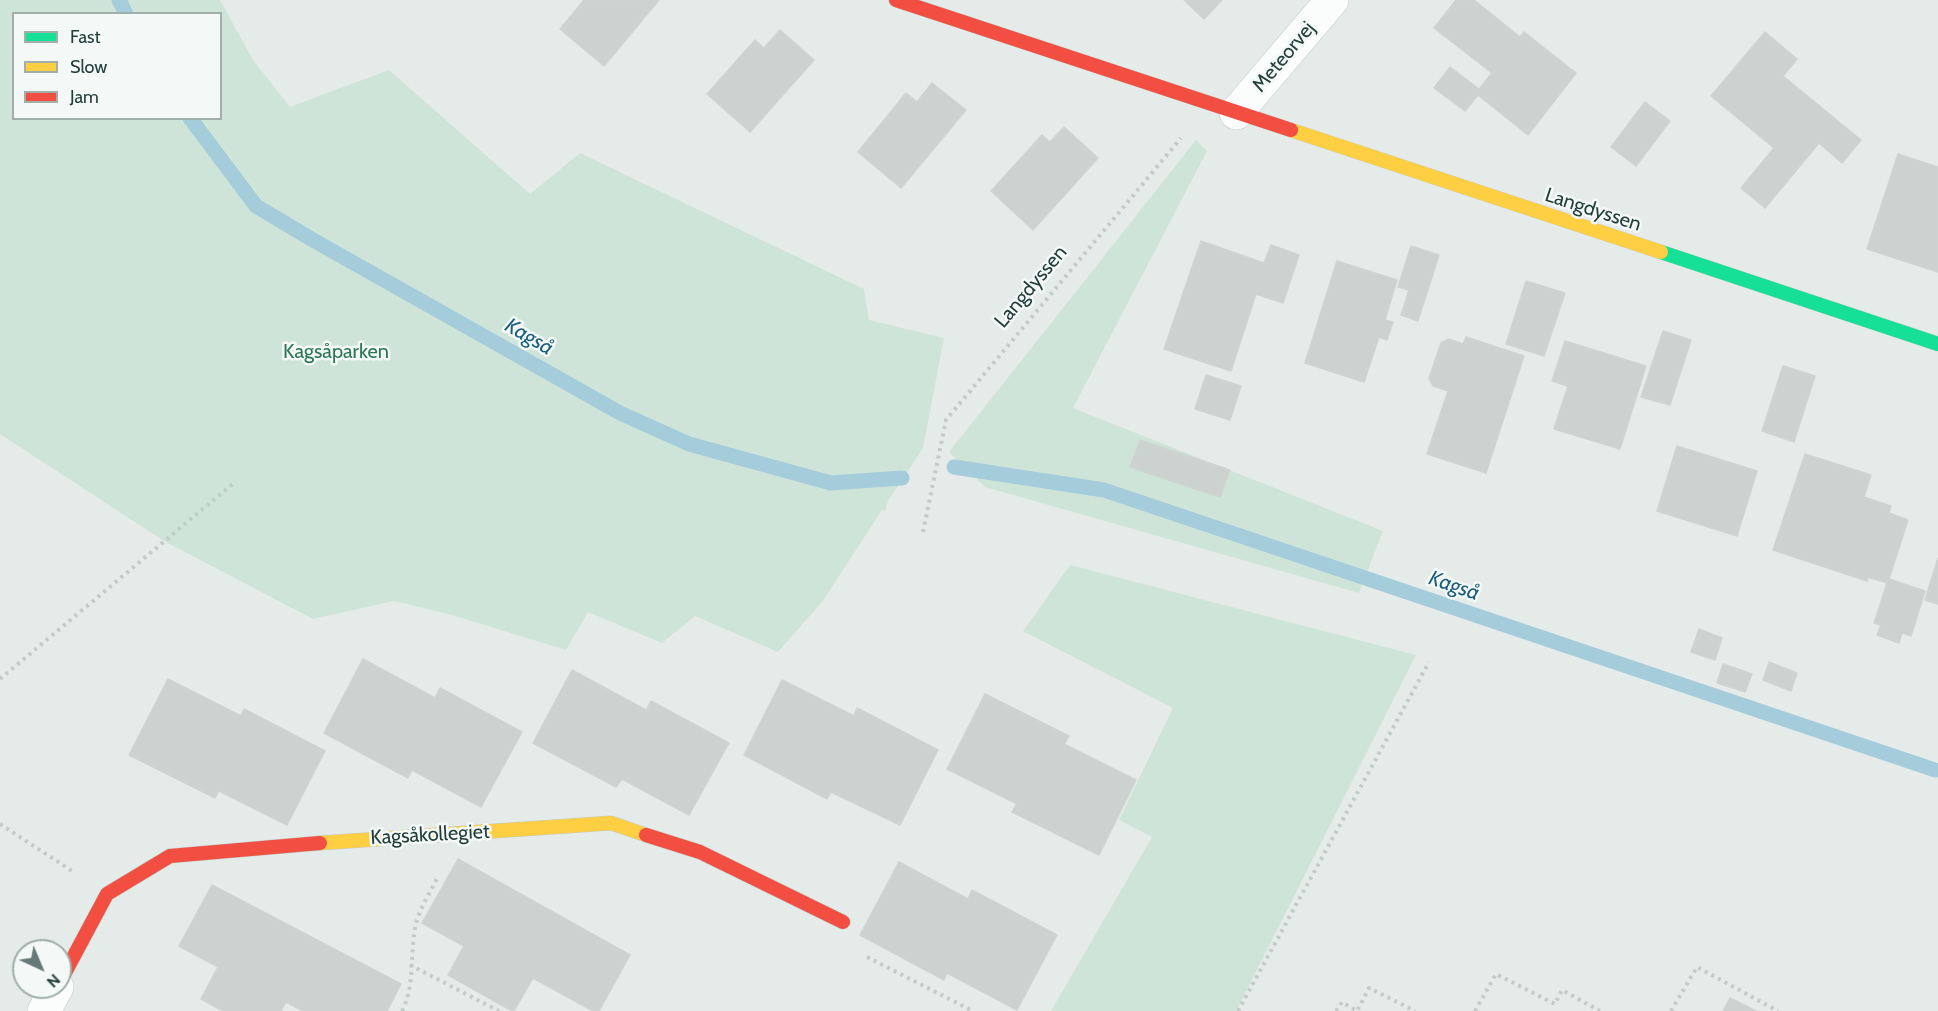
<!DOCTYPE html>
<html>
<head>
<meta charset="utf-8">
<style>
  body { margin:0 }
  #map { position:relative; width:1938px; height:1011px; overflow:hidden; background:#e5ebe9; font-family:Cabin,sans-serif }
  canvas { display:block }
  .legend { position:absolute; left:12px; top:12px; width:210px; height:108px; box-sizing:border-box; background:#f4f9f7; border:2px solid #a0afac; margin:0; padding:8px 10px; list-style:none; font-size:18px; color:#223f3b }
  .legend li { display:flex; align-items:center; gap:12px; height:30px }
  .legend b { width:30px; border:2px solid #a0afac }
  .north { position:absolute; left:12px; top:939px; width:60px; height:60px; box-sizing:border-box; background:#f4f9f7; border:2px solid #a0afac; border-radius:50%; rotate:136deg; font-size:16px; font-weight:700; line-height:24px; text-align:center; color:#223f3b }
  .north::after { content:''; display:block; margin:auto; width:21px; height:27px; background:#667b78; clip-path:polygon(50% 0,100% 100%,50% 72%,0 100%) }
</style>
</head>
<body>
<div id="map">
<canvas width="1938" height="1011"></canvas>
<ul class="legend">
<li><b style="height:8px;background:#16e098"></b>Fast</li>
<li><b style="height:8px;background:#ffcf43"></b>Slow</li>
<li><b style="height:8px;background:#f24e42"></b>Jam</li>
</ul>
<div class="north">N</div>
</div>
<script>
const ctx = document.querySelector('canvas').getContext('2d');
ctx.lineJoin = 'round';
function fill(path, color) {
  ctx.fillStyle = color;
  ctx.fill(path, 'evenodd');
}
function trace(path, color, width, dash) {
  ctx.strokeStyle = color;
  ctx.lineWidth = width;
  ctx.lineCap = dash ? 'butt' : 'round';
  ctx.setLineDash(dash || []);
  ctx.stroke(path);
}
function write(font, color, halo, rows, align = 'center') {
  ctx.font = font + ' Cabin,sans-serif';
  ctx.lineWidth = 5;
  ctx.setLineDash([]);
  ctx.textBaseline = 'middle';
  ctx.strokeStyle = halo;
  ctx.fillStyle = color;
  for (const [text, x, y, turn = 0] of rows) {
    ctx.save();
    ctx.translate(x, y);
    ctx.rotate((+turn || 0) * Math.PI / 180);
    ctx.textAlign = isNaN(turn) ? turn : align;
    if (halo) ctx.strokeText(text, 0, 0);
    ctx.fillText(text, 0, 0);
    ctx.restore();
  }
}
const green = new Path2D(`
  M 0,0 L 220,0 L 253,60 L 290,107 L 389,70 L 530,194 L 580,153 L 864,289 L 869,320 L 944,338 L 923,448 L 888,501 L 885,511 L 882,510 L 822,602 L 778,652 L 695,616 L 662,643 L 588,612 L 566,650 L 452,615 L 394,601 L 313,619 L 164,541 L 0,434 ZM 14,14 L 220,14 L 220,118 L 14,118 Z
  M 1196,140 L 1207,151 L 1073,408 L 1383,531 L 1359,593 L 985,487 L 949,452 Z
  M 1070,565 L 1416,655 L 1236,1011 L 1051,1011 L 1152,837 L 1119,820 L 1173,708 L 1023,631 Z`);
const stream = new Path2D(`
  M 119,0 L 126,14
  M 190,118 L 256,206 L 313,240 L 620,413 L 689,444 L 831,483 L 902,478
  M 954,467 L 1104,490 L 1935,770`);
const building = new Path2D(`
  M 584,0 L 659,0 L 604,66 L 560,29 Z
  M 1184,0 L 1222,0 L 1204,19 Z
  M 1456,0 L 1474,0 L 1520,37 L 1524,32 L 1576,73 L 1528,135 L 1478,95 L 1465,111 L 1434,88 L 1450,67 L 1479,89 L 1492,73 L 1434,28 Z
  M 780,30 L 814,60 L 750,132 L 707,94 L 755,40 L 764,48 Z
  M 1765,32 L 1797,59 L 1783,76 L 1861,140 L 1842,163 L 1819,143 L 1765,208 L 1741,188 L 1774,148 L 1711,96 Z
  M 932,83 L 966,110 L 901,188 L 858,152 L 906,93 L 917,102 Z
  M 1645,102 L 1670,121 L 1636,166 L 1611,147 Z
  M 1064,127 L 1098,158 L 1033,230 L 991,191 L 1042,135 L 1050,142 Z
  M 1898,154 L 1938,167 L 1938,272 L 1867,249 Z
  M 1201,241 L 1264,263 L 1271,245 L 1299,255 L 1283,303 L 1256,294 L 1231,371 L 1164,349 Z
  M 1411,246 L 1439,255 L 1418,321 L 1401,315 L 1409,290 L 1398,287 Z
  M 1337,261 L 1397,280 L 1385,320 L 1393,322 L 1387,340 L 1379,337 L 1364,382 L 1305,363 Z
  M 1526,281 L 1565,293 L 1544,356 L 1506,344 Z
  M 1663,331 L 1691,340 L 1670,405 L 1641,397 Z
  M 1466,337 L 1524,356 L 1486,473 L 1427,454 L 1448,391 L 1433,386 L 1429,378 L 1441,343 L 1449,339 L 1463,344 Z
  M 1565,341 L 1646,366 L 1620,449 L 1554,429 L 1568,386 L 1552,381 Z
  M 1783,366 L 1815,376 L 1794,442 L 1762,431 Z
  M 1206,375 L 1241,386 L 1230,420 L 1195,409 Z
  M 1140,440 L 1230,470 L 1220,497 L 1130,467 Z
  M 1677,446 L 1757,471 L 1737,536 L 1657,511 Z
  M 1805,454 L 1871,475 L 1864,497 L 1891,506 L 1889,513 L 1908,520 L 1889,579 L 1925,591 L 1911,636 L 1902,633 L 1899,643 L 1877,635 L 1881,625 L 1874,623 L 1887,583 L 1868,577 L 1867,581 L 1773,550 Z
  M 1938,558 L 1938,604 L 1925,600 Z
  M 1699,629 L 1722,638 L 1715,660 L 1691,652 Z
  M 363,659 L 435,698 L 440,688 L 522,732 L 481,807 L 412,770 L 408,778 L 324,733 Z
  M 1769,662 L 1797,673 L 1791,691 L 1763,680 Z
  M 1723,664 L 1752,674 L 1745,692 L 1717,683 Z
  M 572,670 L 646,710 L 651,701 L 729,743 L 689,815 L 622,779 L 616,787 L 533,743 Z
  M 168,679 L 241,716 L 244,709 L 325,751 L 287,825 L 219,791 L 215,798 L 129,755 Z
  M 782,680 L 854,716 L 857,708 L 938,750 L 900,825 L 831,792 L 827,799 L 744,755 Z
  M 985,694 L 1069,736 L 1064,744 L 1136,780 L 1099,855 L 1012,812 L 1017,804 L 947,769 Z
  M 458,859 L 630,955 L 599,1011 L 593,1011 L 533,978 L 514,1011 L 512,1011 L 448,975 L 464,946 L 422,923 Z
  M 899,862 L 968,899 L 972,890 L 1057,935 L 1017,1010 L 947,973 L 944,980 L 860,935 Z
  M 212,885 L 401,984 L 387,1011 L 303,1011 L 286,1002 L 281,1011 L 223,1011 L 201,999 L 218,967 L 179,946 Z
  M 1730,998 L 1756,1011 L 1723,1011 Z`);
const path = new Path2D(`
  M 923,532 L 946,420 L 1181,138
  M 0,679 L 235,482
  M 0,824 L 72,871
  M 867,957 L 973,1011
  M 410,965 L 499,1011
  M 402,1011 C 415,986 410,955 415,928 C 418,910 431,892 438,876
  M 1238,1011 L 1429,662
  M 1336,1011 L 1342,1002 L 1357,1011 L 1369,988 L 1415,1011
  M 1475,1011 L 1496,974 L 1555,1004 L 1562,990 L 1600,1011
  M 1671,1011 L 1697,967 L 1778,1011`);
const street = new Path2D(`
  M 1236,113 L 1332,0
  M 44,1011 L 57,987`);
const fast = new Path2D(`
  M 1661,252 L 1938,344`);
const slow = new Path2D(`
  M 1291,130 L 1661,252
  M 320,843 L 611,823 L 646,835`);
const jam = new Path2D(`
  M 896,0 L 1291,130
  M 646,835 L 700,852 L 843,922
  M 60,982 L 107,894 L 170,856 L 320,843`);
const streetNames = [
  ["Meteorvej",1284,57,-50],
  ["Langdyssen",1593,210,18],
  ["Langdyssen",1031,287,-50],
  ["Kagsåkollegiet",430,835,-3]
];
const parkNames = [
  ["Kagsåparken",336,352]
];
const waterNames = [
  ["Kagså",529,337,30],
  ["Kagså",1454,586,19]
];
fill(green, '#cee4d8');
trace(stream, '#a5ccda', 15);
fill(building, '#ccd2d0');
trace(building, '#ced4d2', 1.5);
trace(street, '#c2c8c6', 34);
trace(fast, '#c1c8c6', 15);
trace(slow, '#c1c8c6', 15);
trace(jam, '#c1c8c6', 15);
trace(path, '#c1cbc9', 4, [3, 4.5]);
trace(street, '#fbfcfc', 33);
trace(fast, '#16e098', 14);
trace(slow, '#ffcf43', 14);
trace(jam, '#f24e42', 14);
write('20px', '#223f3b', '#f4f9f7', streetNames);
write('20px', '#2b7753', '#f4f9f7', parkNames);
write('italic 21px', '#1a5f7d', '#f4f9f7', waterNames);
</script>
</body>
</html>
